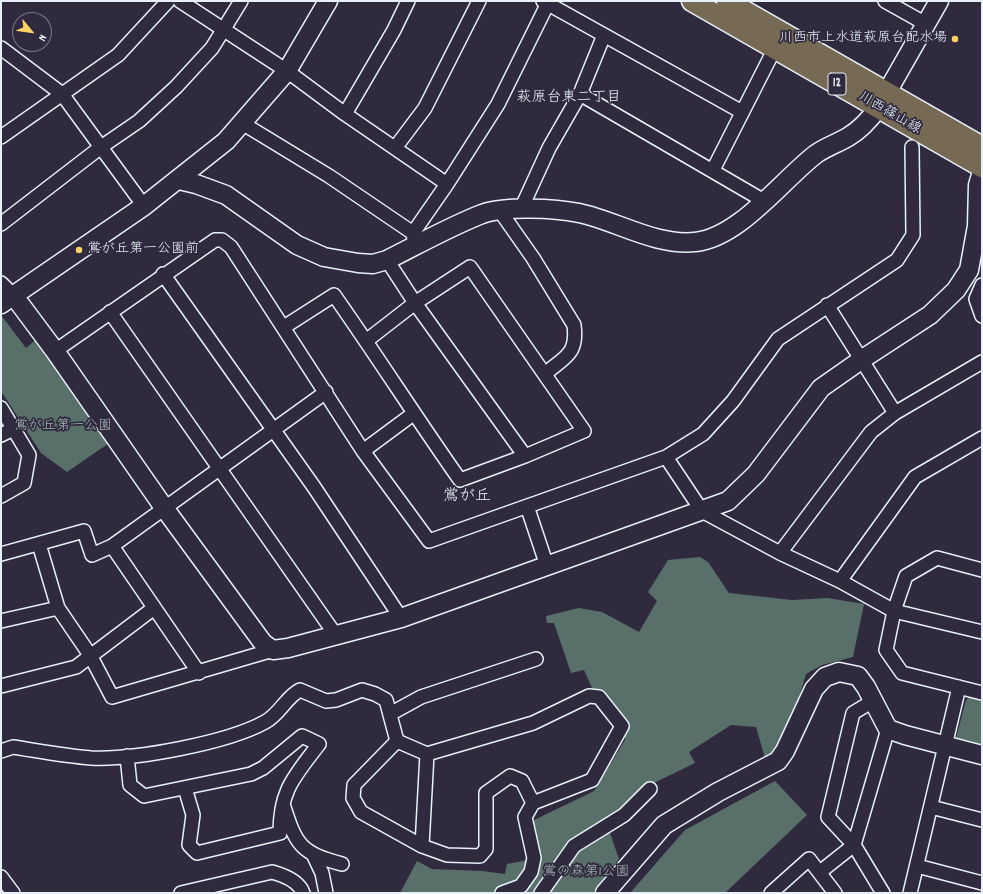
<!DOCTYPE html>
<html>
<head>
<meta charset="utf-8">
<style>
  body { margin:0 }
  #map { position:relative; width:983px; height:894px; overflow:hidden; background:#2f2a3d; font-family:Dekko,sans-serif }
  canvas { display:block }
  .frame { position:absolute; inset:0; border:2px solid #e8f1f8; pointer-events:none }
  .north { position:absolute; left:12px; top:12px; width:40px; height:40px; box-sizing:border-box; background:#2f2a3d; border:1px solid #797a88; border-radius:50%; rotate:119deg; font-size:11px; font-weight:700; line-height:16px; text-align:center; color:#e8f1f8 }
  .north::after { content:''; display:block; margin:auto; width:14px; height:18px; background:#ffd166; clip-path:polygon(50% 0,100% 100%,50% 72%,0 100%) }
</style>
</head>
<body>
<div id="map">
<canvas width="983" height="894"></canvas>
<div class="frame"></div>
<div class="north">N</div>
</div>
<script>
const ctx = document.querySelector('canvas').getContext('2d');
ctx.lineJoin = 'round';
function fill(path, color) {
  ctx.fillStyle = color;
  ctx.fill(path, 'evenodd');
}
function trace(path, color, width, dash) {
  ctx.strokeStyle = color;
  ctx.lineWidth = width;
  ctx.lineCap = dash ? 'butt' : 'round';
  ctx.setLineDash(dash || []);
  ctx.stroke(path);
}
function write(font, color, halo, rows, align = 'center') {
  ctx.font = font + ' Dekko,"Klee One",sans-serif';
  ctx.lineWidth = 3.5;
  ctx.setLineDash([]);
  ctx.textBaseline = 'middle';
  ctx.strokeStyle = halo;
  ctx.fillStyle = color;
  for (const [text, x, y, turn = 0] of rows) {
    ctx.save();
    ctx.translate(x, y);
    ctx.rotate((+turn || 0) * Math.PI / 180);
    ctx.textAlign = isNaN(turn) ? turn : align;
    if (halo) ctx.strokeText(text, 0, 0);
    ctx.fillText(text, 0, 0);
    ctx.restore();
  }
}
const green = new Path2D(`
  M 1,315 L 26,348 L 39,337 L 112,441 L 67,472 L 41,453 L 1,391 Z
  M 700,557 L 708,562 L 729,593 L 792,600 L 828,598 L 864,604 L 853,657 L 822,665 L 806,674 L 785,744 L 765,758 L 756,727 L 731,725 L 689,752 L 695,763 L 648,786 L 618,813 L 569,841 L 535,893 L 400,893 L 417,861 L 432,869 L 482,871 L 505,874 L 507,864 L 538,858 L 530,822 L 594,791 L 625,740 L 623,720 L 593,690 L 584,670 L 571,673 L 554,623 L 547,623 L 546,616 L 579,608 L 602,612 L 639,632 L 657,601 L 648,592 L 668,560 Z
  M 972,696 L 982,699 L 982,748 L 959,742 L 956,738 L 966,700 Z
  M 775,781 L 807,815 L 725,893 L 630,893 L 685,830 Z
  M 610,833 L 619,859 L 594,893 L 550,893 L 576,854 Z`);
const street = new Path2D(`
  M 180,1 L 287,71 L 345,114 L 447,184 L 413,233 L 415,246
  M 543,1 L 742,112
  M 885,1 L 926,24
  M 1,48 L 62,94 L 144,206
  M 580,94 L 764,201
  M 345,114 L 394,30 L 408,1
  M 242,123 L 329,176 L 413,233
  M 1,137 L 118,55 L 168,1
  M 395,148 L 425,108 L 479,1
  M 713,170 L 775,48
  M 447,184 L 498,104 L 549,1
  M 521,209 L 549,148 L 580,94 L 604,35
  M 500,211 L 533,258 L 574,325 C 578,355 564,357 545,374
  M 1,224 L 101,147 L 139,121 L 176,87 L 212,48 L 241,1
  M 387,260 L 415,303 L 525,456
  M 163,274 L 314,487 L 401,618
  M 1,283 L 14,296
  M 982,285 L 976,299 L 982,316
  M 827,305 L 895,413
  M 110,312 L 335,634
  M 284,327 L 334,295 C 377,356 417,419 460,480 L 525,456 L 584,431 L 470,267 L 415,303 L 366,341
  M 55,351 L 215,240 L 222,240 L 231,247 L 363,451 L 429,541 L 666,457 L 703,434 L 733,401 L 778,339 L 897,260 L 913,235 L 912,147
  M 1,408 L 29,455 L 24,483 L 1,496
  M 1,435 L 13,429
  M 363,451 L 413,414
  M 666,457 L 702,511 L 780,553 L 840,581 L 894,611 L 982,632
  M 527,506 L 547,566
  M 39,544 L 58,608 L 90,655 L 112,697 L 273,650
  M 112,546 L 199,673
  M 780,553 L 871,432 L 895,413 L 982,362
  M 1,554 L 84,531 L 92,555 L 112,546 L 326,392
  M 982,570 L 937,558 L 906,576 L 894,611 L 886,650 L 902,673 L 982,693
  M 840,581 L 915,477 L 982,438
  M 1,621 L 58,608
  M 1,686 L 76,667 L 154,608
  M 390,714 L 421,697 L 536,659
  M 1,751 L 13,747 C 39,751 65,756 91,758 C 134,760 227,743 265,722 C 280,714 286,697 300,690 L 326,701 L 336,700 L 362,690 L 375,694 L 386,700 L 397,741
  M 127,756 L 130,785 L 144,796 L 251,774 L 263,768 L 302,736 L 319,744 C 294,777 280,790 280,833 L 197,853 L 189,845 L 193,815 L 185,788
  M 283,804 C 296,845 300,853 342,864
  M 931,807 L 982,820
  M 422,846 L 427,754
  M 313,854 L 322,873 L 326,893
  M 917,866 L 982,883
  M 820,872 L 854,845 L 828,817 L 853,713 L 873,701
  M 1,877 L 13,893
  M 181,893 L 272,872 C 283,875 299,881 303,893
  M 502,893 L 521,886 L 531,872 L 534,858 L 525,817 L 533,803 L 592,780 L 622,726 L 599,697 L 589,696 L 533,723 L 427,754 L 397,741 L 354,785 L 353,798 L 361,812 L 422,846 L 447,855 L 480,856 L 486,849 L 486,793 L 510,776 L 522,781 L 533,803
  M 541,893 L 574,846 L 624,815 L 650,789
  M 771,893 L 809,859 L 835,893
  M 883,893 L 854,845 L 888,729
  M 910,893 L 959,687`);
const secondary = new Path2D(`
  M 179,180 L 196,184 L 226,195 L 297,245 L 324,257 L 358,263 L 373,264 L 387,260 C 417,245 451,226 482,214 C 505,206 555,208 579,213 C 617,221 655,246 695,242 C 739,238 782,180 816,154 C 826,147 838,143 848,137 C 860,130 870,119 878,108 L 939,1
  M 14,296 L 55,351 L 165,509 L 263,643 L 273,650 L 288,648 L 401,618 L 728,501 L 756,474 L 821,388 L 861,360 L 930,315 L 956,290 L 969,270 L 977,226 L 978,185 L 982,172
  M 1,304 L 144,206 L 226,141 L 287,71 L 328,1
  M 605,893 L 664,825 L 718,792 L 778,761 L 785,751 L 814,689 L 825,677 L 839,672 L 858,676 L 866,687 L 888,729 L 905,735 L 982,755`);
const primary = new Path2D(`
  M 692,1 L 982,167
  M 727,1 L 982,147`);
const markers = [
  [955,39,4,"#ffd166"],
  [79,250,4,"#ffd166"]
];
const shields = [
  [837,84,18]
];
const shieldNames = [
  ["12",837,84]
];
const poiNames = [
  ["川西市上水道萩原台配水場",947,39],
  ["鴬が丘第一公園前",87,250,"left"]
];
const streetNames = [
  ["川西篠山線",889,114,30]
];
const parkNames = [
  ["鴬が丘第一公園",63,427],
  ["鴬の森第1公園",586,873]
];
const neighbourhoodNames = [
  ["萩原台東二丁目",569,99]
];
const quarterNames = [
  ["鴬が丘",467,498]
];
fill(green, '#596f6a');
trace(street, '#e8f1f8', 16);
trace(secondary, '#e8f1f8', 21);
trace(primary, '#e8f1f8', 23);
trace(street, '#2f2a3d', 13);
trace(secondary, '#2f2a3d', 18);
trace(primary, '#776a54', 20);
for (const [x, y, r, color] of markers) {
  const dot = new Path2D();
  dot.arc(x, y, r, 0, 2 * Math.PI);
  ctx.fillStyle = color;
  ctx.fill(dot);
  trace(dot, '#2f2a3d', 1.5);
}
for (const [x, y, w] of shields) {
  const box = new Path2D();
  box.roundRect(x - w / 2, y - 11, w, 22, 3);
  ctx.fillStyle = '#2f2a3d';
  ctx.fill(box);
  trace(box, '#e8f1f8', 1);
}
write('bold 13px', '#e8f1f8', null, shieldNames);
write('14px', '#e8f1f8', '#2f2a3d', poiNames, 'right');
write('14px', '#e8f1f8', '#2f2a3d', streetNames);
write('14px', '#a8b6b8', '#2f2a3d', parkNames);
write('15px', '#e8f1f8', '#2f2a3d', neighbourhoodNames);
write('16px', '#e8f1f8', '#2f2a3d', quarterNames);
</script>
</body>
</html>
